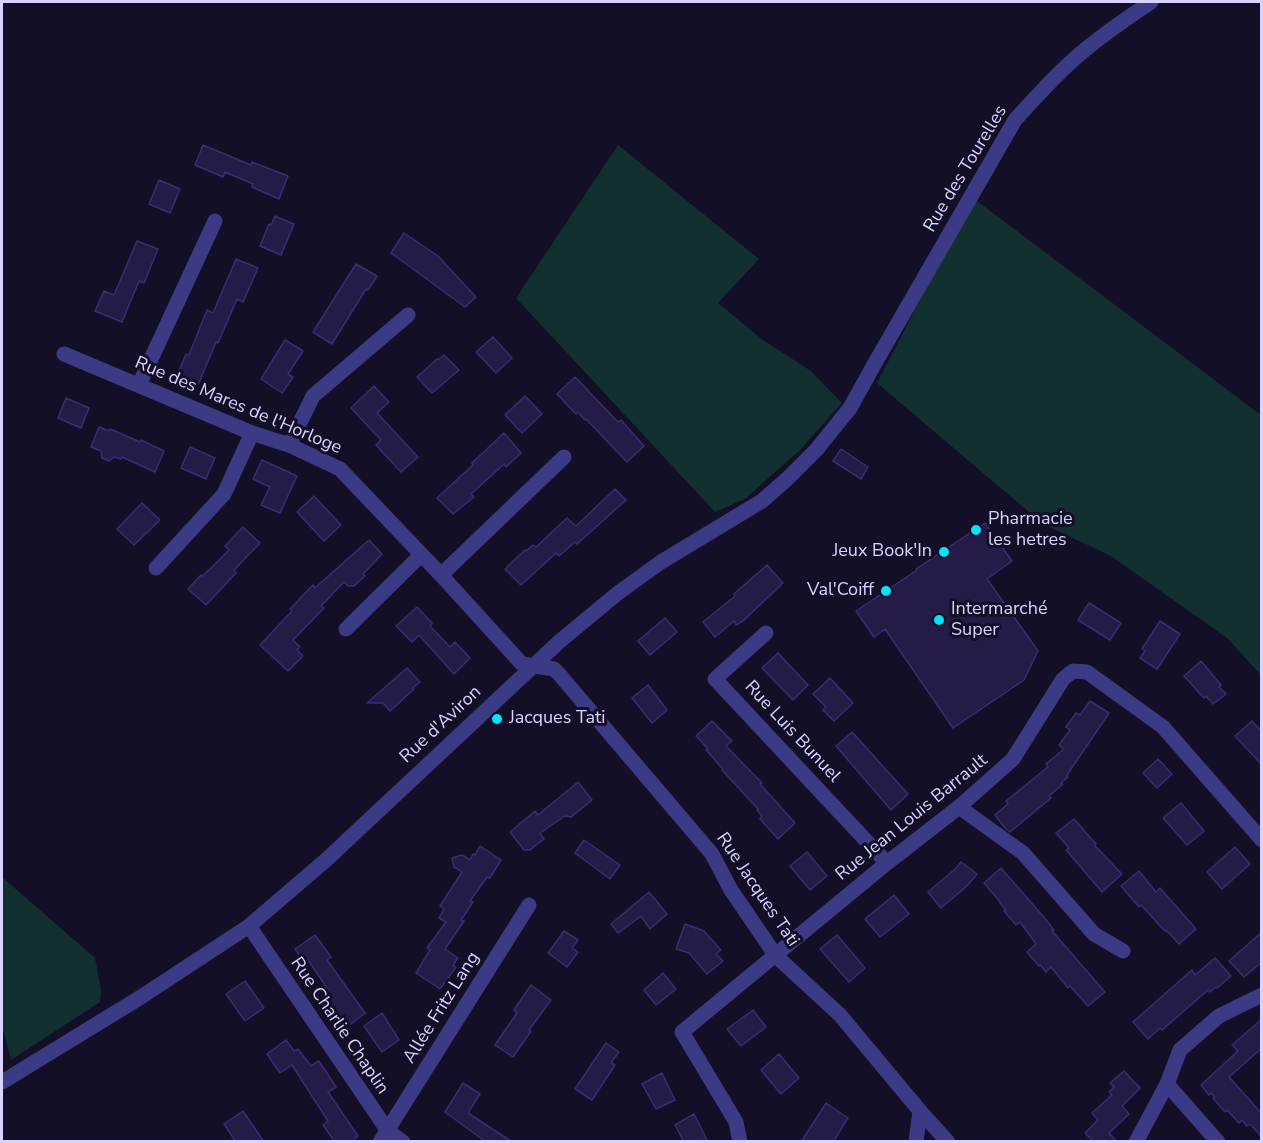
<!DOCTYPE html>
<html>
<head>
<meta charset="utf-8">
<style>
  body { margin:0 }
  #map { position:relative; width:1263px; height:1143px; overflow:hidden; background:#130f26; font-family:"Nunito Sans",sans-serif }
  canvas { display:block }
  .frame { position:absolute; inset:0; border:3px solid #d9d4ff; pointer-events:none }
</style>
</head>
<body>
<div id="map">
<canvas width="1263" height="1143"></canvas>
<div class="frame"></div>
</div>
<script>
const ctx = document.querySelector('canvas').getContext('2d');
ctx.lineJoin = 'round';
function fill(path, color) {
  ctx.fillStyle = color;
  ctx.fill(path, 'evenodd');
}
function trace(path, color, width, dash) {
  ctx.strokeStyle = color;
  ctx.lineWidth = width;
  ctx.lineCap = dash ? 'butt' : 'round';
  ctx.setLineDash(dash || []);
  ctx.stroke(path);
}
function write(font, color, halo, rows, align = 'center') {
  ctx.font = font + ' "Nunito Sans",sans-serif';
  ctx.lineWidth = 6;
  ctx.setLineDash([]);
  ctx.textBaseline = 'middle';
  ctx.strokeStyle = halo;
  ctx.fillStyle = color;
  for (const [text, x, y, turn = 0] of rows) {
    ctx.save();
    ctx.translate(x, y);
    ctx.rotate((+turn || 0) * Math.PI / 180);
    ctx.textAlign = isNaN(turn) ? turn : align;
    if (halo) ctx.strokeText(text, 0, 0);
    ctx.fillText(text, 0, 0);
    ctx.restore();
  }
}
const green = new Path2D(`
  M 618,145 L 759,259 L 718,303 L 763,340 L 811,371 L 842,403 L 800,450 L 745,499 L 715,512 L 516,298 Z
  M 973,198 L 1261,415 L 1261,675 L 1227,638 L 1111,556 L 1043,524 L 877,383 Z
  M 2,877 L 95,958 L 101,990 L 100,1002 L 11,1060 L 2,1026 Z`);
const building = new Path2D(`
  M 203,145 L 251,165 L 252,162 L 288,176 L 279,199 L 252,187 L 253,184 L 225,172 L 223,177 L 195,165 Z
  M 159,180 L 180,189 L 170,213 L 149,204 Z
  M 275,216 L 294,224 L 281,255 L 260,246 L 269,224 L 271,225 Z
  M 404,233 L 438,256 L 476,297 L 465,307 L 391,253 Z
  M 137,241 L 158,249 L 144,283 L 139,281 L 122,322 L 95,311 L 104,291 L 114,295 Z
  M 236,259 L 258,268 L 243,302 L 237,299 L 218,343 L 216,342 L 198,385 L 177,376 L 186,354 L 189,355 L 207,310 L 213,313 Z
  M 356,264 L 377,276 L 368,290 L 366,289 L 332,344 L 313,332 Z
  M 493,337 L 512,358 L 496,373 L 476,352 Z
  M 285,340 L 303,351 L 288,374 L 293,377 L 282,393 L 261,379 Z
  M 444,355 L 459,370 L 432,393 L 417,377 L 437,359 L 438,360 Z
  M 575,377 L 618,422 L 621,420 L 644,446 L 627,462 L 586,419 L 585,420 L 578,412 L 576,414 L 557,394 Z
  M 374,386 L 389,402 L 377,413 L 418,457 L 401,472 L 376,445 L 381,440 L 351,408 Z
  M 525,396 L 542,414 L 522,433 L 505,415 Z
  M 66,398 L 89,408 L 81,428 L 58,418 Z
  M 99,427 L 109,431 L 110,429 L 140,442 L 141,440 L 164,451 L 155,472 L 122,457 L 121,459 L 114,457 L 109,461 L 102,458 L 101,451 L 91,447 Z
  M 504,433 L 521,453 L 506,467 L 504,464 L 471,494 L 474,497 L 453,514 L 437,498 L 473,465 L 472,463 Z
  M 190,447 L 215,458 L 206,479 L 181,468 Z
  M 841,449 L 868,467 L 861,479 L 833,461 Z
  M 262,460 L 297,476 L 280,513 L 261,505 L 270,487 L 253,479 Z
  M 615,489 L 626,500 L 577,544 L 575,542 L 559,556 L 556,553 L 521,585 L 505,569 L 525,550 L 526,551 L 533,545 L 536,547 L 567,518 L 576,526 Z
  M 314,496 L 341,525 L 324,541 L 297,512 Z
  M 142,503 L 160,520 L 134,545 L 117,529 Z
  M 985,523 L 1012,561 L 987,579 L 1038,651 L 1024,680 L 953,728 L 885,629 L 874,637 L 856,611 L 917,570 L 916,569 Z
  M 243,527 L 260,543 L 234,570 L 236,573 L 206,605 L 188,589 L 201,575 L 202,576 L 211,568 L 229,550 L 225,546 Z
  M 369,540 L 382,554 L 363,574 L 365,576 L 354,586 L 348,586 L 344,582 L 321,606 L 324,608 L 293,640 L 300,647 L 297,650 L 303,656 L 288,671 L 260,645 L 292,611 L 290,609 L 313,585 L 315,588 Z
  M 767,565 L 783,583 L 743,621 L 736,625 L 734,621 L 715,637 L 703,622 L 735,596 L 734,594 Z
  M 1089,603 L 1121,623 L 1110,640 L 1078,620 Z
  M 417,607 L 432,623 L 430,626 L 450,647 L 455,642 L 470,658 L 454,674 L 419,635 L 412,642 L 396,626 Z
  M 665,618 L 677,632 L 650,655 L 638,641 Z
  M 1160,621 L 1180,634 L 1157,669 L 1140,658 L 1145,651 L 1142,649 Z
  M 778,653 L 808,685 L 793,700 L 762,668 Z
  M 1201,661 L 1221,685 L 1219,687 L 1226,694 L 1213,704 L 1206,696 L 1204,698 L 1184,676 Z
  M 407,668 L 420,682 L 413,688 L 414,689 L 390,711 L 383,703 L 367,703 Z
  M 830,678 L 853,703 L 834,721 L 823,710 L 826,707 L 813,694 Z
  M 648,685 L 667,710 L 652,723 L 632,698 Z
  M 1090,701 L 1109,713 L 1067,775 L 1068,777 L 1061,783 L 1063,784 L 1049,796 L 1051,798 L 1010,832 L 1005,828 L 995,815 L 1008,804 L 1006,801 L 1048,767 L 1046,764 L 1064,749 L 1059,745 L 1070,730 L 1066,727 L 1076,713 L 1080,715 Z
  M 712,721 L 732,741 L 726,746 L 762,783 L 760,784 L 795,823 L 778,839 L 760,819 L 762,816 L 757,810 L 758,809 L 722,770 L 723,769 L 706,750 L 708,749 L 696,736 Z
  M 1252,721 L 1262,732 L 1262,765 L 1235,736 Z
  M 852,732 L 908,794 L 891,810 L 836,746 Z
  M 1158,759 L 1172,774 L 1157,788 L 1143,773 Z
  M 578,782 L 592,800 L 571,817 L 565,816 L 540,833 L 544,839 L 530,850 L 524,850 L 510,832 L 535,811 L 538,815 Z
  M 1181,803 L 1204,831 L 1187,845 L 1163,818 Z
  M 1074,819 L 1096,844 L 1095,846 L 1122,874 L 1102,892 L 1066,850 L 1069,848 L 1056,833 Z
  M 584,840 L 620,865 L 610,879 L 575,853 Z
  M 480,846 L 501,860 L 490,878 L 487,877 L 470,901 L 473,902 L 461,920 L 464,921 L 445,949 L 458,958 L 453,965 L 456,967 L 440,989 L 416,973 L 430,950 L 427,948 L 446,922 L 439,918 L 444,909 L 440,906 L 462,872 L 454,867 L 452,858 L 462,855 L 470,860 L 473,854 L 475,855 Z
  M 1235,847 L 1250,864 L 1222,889 L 1207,872 Z
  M 807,852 L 827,876 L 810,890 L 790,866 Z
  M 961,862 L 977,874 L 967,886 L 941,908 L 928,892 L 955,869 Z
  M 1001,868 L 1042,915 L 1054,930 L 1052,931 L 1105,992 L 1088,1006 L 1070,986 L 1068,988 L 1051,967 L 1046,972 L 1040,965 L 1039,966 L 1027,952 L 1036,944 L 1020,922 L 1016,925 L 1004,911 L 1006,910 L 1000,903 L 1001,903 L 984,883 Z
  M 1139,871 L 1156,892 L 1160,888 L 1196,929 L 1179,944 L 1166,930 L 1165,931 L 1141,905 L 1139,907 L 1121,886 Z
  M 649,892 L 667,914 L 650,929 L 641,916 L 618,933 L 611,924 Z
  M 894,895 L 909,914 L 880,937 L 865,919 Z
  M 685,924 L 704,931 L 721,950 L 716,954 L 723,961 L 707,974 L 689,953 L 676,949 Z
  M 564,931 L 578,940 L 572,948 L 578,952 L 567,967 L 548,953 Z
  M 1262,932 L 1262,962 L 1244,977 L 1229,961 Z
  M 315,935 L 331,957 L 327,960 L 365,1013 L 351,1024 L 346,1017 L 342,1020 L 324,994 L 329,991 L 308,960 L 304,962 L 295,949 Z
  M 837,935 L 865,968 L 849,982 L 820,949 Z
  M 1215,958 L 1231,976 L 1217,988 L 1216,987 L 1210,992 L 1208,990 L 1162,1030 L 1160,1028 L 1148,1039 L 1133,1022 L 1192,970 L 1195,975 Z
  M 663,973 L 676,989 L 656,1005 L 644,990 Z
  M 245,981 L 264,1008 L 245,1021 L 226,994 Z
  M 531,985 L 551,1000 L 529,1030 L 531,1031 L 513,1057 L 495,1045 L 517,1013 L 514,1010 Z
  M 753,1010 L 766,1027 L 741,1046 L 727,1029 Z
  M 382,1013 L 399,1040 L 382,1052 L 364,1026 Z
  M 1262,1019 L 1262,1048 L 1229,1077 L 1262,1114 L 1262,1137 L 1250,1124 L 1247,1126 L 1242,1120 L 1239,1123 L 1227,1110 L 1225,1112 L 1213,1098 L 1215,1097 L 1211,1093 L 1209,1095 L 1201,1085 L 1238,1051 L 1232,1045 Z
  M 286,1040 L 294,1051 L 298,1049 L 311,1066 L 319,1061 L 336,1087 L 328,1092 L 358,1136 L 351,1142 L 335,1142 L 323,1125 L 328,1121 L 292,1065 L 280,1073 L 267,1054 Z
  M 606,1043 L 619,1052 L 611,1063 L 615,1065 L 592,1100 L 575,1089 Z
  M 779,1054 L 799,1078 L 781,1094 L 761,1070 Z
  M 1124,1071 L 1140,1088 L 1122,1106 L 1129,1114 L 1109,1133 L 1117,1142 L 1094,1142 L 1085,1133 L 1098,1120 L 1092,1113 L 1112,1095 L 1109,1092 L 1114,1087 L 1110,1083 Z
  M 662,1073 L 675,1100 L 656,1109 L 642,1084 Z
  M 463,1083 L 480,1094 L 468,1113 L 512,1142 L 486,1142 L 445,1112 Z
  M 826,1103 L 848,1118 L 833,1142 L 801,1142 Z
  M 243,1111 L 264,1142 L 236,1142 L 224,1124 Z
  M 694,1114 L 708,1142 L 684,1142 L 675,1125 Z`);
const minor = new Path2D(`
  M 64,354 L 252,433 L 289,445 L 340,469 L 441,575 L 522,664 L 554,669 L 559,674 L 712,854 L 731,890 L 776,956 L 840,1015 L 920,1111 L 948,1142
  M 139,385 L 215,221
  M 289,445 L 313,396 L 408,315
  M 156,568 L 224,494 L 252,433
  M 441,575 L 564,457
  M 346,629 L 421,555
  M 766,633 L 715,679 L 887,863
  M 959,807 L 1023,853 L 1094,934 L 1123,951
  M 249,926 L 388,1131 L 403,1142
  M 1167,1084 L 1218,1142
  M 380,1142 L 529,905
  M 740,1142 L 736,1122 L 682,1032 L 887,863 L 959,807 L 1013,759 L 1063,679 L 1073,671 L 1087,672 L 1163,727 L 1262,840
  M 916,1142 L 920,1111
  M 1136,1142 L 1167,1084 L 1180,1050 L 1219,1016 L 1262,995`);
const tertiary = new Path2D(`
  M 2,1082 L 141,997 L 249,926 L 326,860 L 560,641 L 618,593 L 661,562 L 762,501 L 787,479 L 817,449 L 850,408 L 875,363 L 1015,120 C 1036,97 1056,74 1080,54 C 1102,35 1127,18 1151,2`);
const markers = [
  [976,530,6,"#00e5ff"],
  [944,552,6,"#00e5ff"],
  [886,591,6,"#00e5ff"],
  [939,620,6,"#00e5ff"],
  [497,719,6,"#00e5ff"]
];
const streetNames = [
  ["Rue des Tourelles",966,169,-59],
  ["Rue des Mares de l'Horloge",238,406,23],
  ["Rue d'Aviron",441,725,-43],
  ["Rue Luis Bunuel",792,732,47],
  ["Rue Jean Louis Barrault",912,818,-39],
  ["Rue Jacques Tati",757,890,56],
  ["Allée Fritz Lang",442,1008,-58],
  ["Rue Charlie Chaplin",339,1026,56]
];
const poiNames = [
  ["Pharmacie",988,520],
  ["les hetres",988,541],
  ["Jeux Book'In",932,552,"right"],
  ["Val'Coiff",874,591,"right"],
  ["Intermarché",951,610],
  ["Super",951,631],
  ["Jacques Tati",509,719]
];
fill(green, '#12302f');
fill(building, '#241b47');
trace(building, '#3b2d73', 1.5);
trace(minor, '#3d3a85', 15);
trace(tertiary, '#3d3a85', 15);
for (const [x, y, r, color] of markers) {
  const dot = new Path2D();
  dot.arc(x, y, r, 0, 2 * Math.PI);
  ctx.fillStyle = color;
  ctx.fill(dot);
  trace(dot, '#130f26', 2);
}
write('18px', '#d9d4ff', '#130f26', streetNames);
write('18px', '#d9d4ff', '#130f26', poiNames, 'left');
</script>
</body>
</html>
